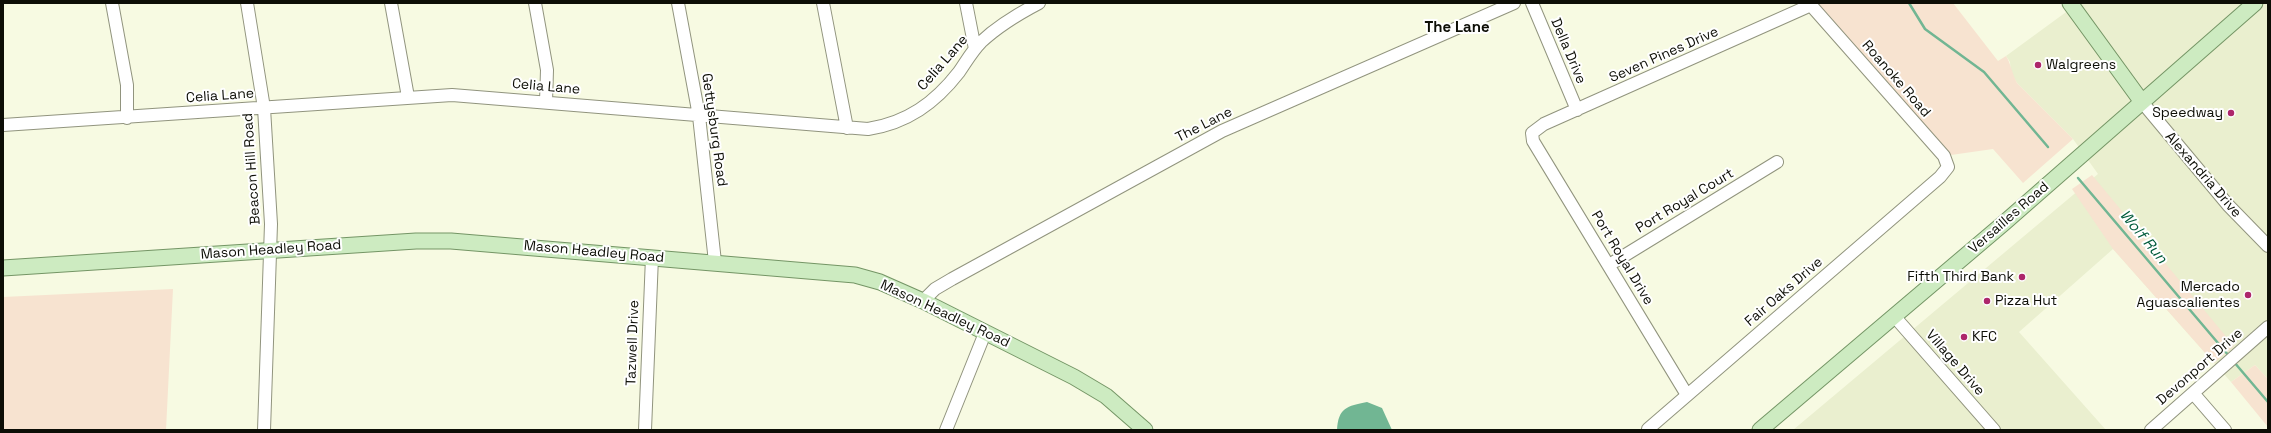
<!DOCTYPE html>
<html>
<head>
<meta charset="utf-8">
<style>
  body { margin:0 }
  #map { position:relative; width:2271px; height:433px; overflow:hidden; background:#f7fae2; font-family:"Space Grotesk",sans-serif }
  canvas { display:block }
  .frame { position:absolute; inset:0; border:4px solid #0d0e06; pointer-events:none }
</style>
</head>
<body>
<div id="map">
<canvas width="2271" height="433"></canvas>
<div class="frame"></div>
</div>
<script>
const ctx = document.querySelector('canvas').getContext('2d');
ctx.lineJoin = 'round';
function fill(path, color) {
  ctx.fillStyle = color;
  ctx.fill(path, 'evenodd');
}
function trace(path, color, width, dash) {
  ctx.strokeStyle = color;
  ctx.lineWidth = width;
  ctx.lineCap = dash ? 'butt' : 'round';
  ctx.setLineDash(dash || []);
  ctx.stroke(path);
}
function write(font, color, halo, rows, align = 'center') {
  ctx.font = font + ' "Space Grotesk",sans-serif';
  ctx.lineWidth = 4;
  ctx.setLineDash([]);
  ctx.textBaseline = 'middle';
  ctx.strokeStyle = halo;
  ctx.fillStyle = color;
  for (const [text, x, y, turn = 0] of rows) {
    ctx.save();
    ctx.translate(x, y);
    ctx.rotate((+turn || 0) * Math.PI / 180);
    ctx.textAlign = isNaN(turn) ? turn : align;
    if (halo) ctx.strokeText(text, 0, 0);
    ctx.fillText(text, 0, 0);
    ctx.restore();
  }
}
const built = new Path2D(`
  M 2070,3 L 2268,3 L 2268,379 L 2255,365 L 2231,382 L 2113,249 L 2019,332 L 2106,430 L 1793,430 L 2098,174 L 2073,139 L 2017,83 L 2011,73 L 2010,62 L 2006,56 L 2073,7 Z`);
const green = new Path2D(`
  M 1809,3 L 1953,3 L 1998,61 L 2006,56 C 2011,64 2012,74 2017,83 L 2073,139 L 2023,183 L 1993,149 L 1944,156 Z
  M 2092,175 L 2234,346 L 2214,363 L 2113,249 L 2072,189 Z
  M 173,289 L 166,430 L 3,430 L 3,297 Z
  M 2255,365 L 2268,379 L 2268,427 L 2231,382 Z`);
const water = new Path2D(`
  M 1367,402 L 1382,408 L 1392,430 L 1337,430 C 1338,408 1347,406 1367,402 Z`);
const stream = new Path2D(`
  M 1909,3 L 1925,29 L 1984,72 L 2048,147
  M 2078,178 L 2229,356
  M 2234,362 L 2268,402`);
const minor = new Path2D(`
  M 112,3 L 127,85 L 127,118
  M 247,3 L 264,108 L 271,224 L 264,430
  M 391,3 L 408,97
  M 535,3 L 547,70 L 546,102
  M 678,3 L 699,116 L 715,262
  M 823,3 L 847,128
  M 966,3 L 975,49
  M 1532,3 L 1577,110
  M 2142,102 L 2228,205 L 2268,246
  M 3,125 L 452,95 L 868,129 C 907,123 935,103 959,72 C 966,62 972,51 981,42 C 998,26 1018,14 1039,3
  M 1609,265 L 1777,162
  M 923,301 L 935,289 L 952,279 L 1222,131 L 1514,3
  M 1894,316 L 1994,430
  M 2193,393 L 2225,430
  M 1687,395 L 1533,141 L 1532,133 L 1544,124 L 1811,5
  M 1648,429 L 1940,177 L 1948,167 L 1944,156 L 1809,3
  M 645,430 L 652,257
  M 946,430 L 985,333
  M 2151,430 L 2268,327`);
const major = new Path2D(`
  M 2070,3 L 2142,102
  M 3,268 L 416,241 L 451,241 L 855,275 L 880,282 L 923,301 L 1074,377 L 1106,396 L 1145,430
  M 1760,430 L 2004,223 L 2255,3`);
const markers = [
  [2038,65,4,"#ad266b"],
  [2231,113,4,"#ad266b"],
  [2022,277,4,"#ad266b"],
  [2248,295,4,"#ad266b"],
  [1987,301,4,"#ad266b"],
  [1964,337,4,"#ad266b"]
];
const streetNames = [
  ["Della Drive",1568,51,67],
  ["Seven Pines Drive",1664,55,-24],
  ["Celia Lane",943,63,-49],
  ["Roanoke Road",1896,79,49],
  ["Celia Lane",546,87,5],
  ["Celia Lane",220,96,-4],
  ["The Lane",1204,125,-27],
  ["Gettysburg Road",714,130,82],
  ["Beacon Hill Road",252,169,-94],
  ["Alexandria Drive",2203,175,49],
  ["Port Royal Court",1685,201,-31],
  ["Versailles Road",2009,218,-41],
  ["Mason Headley Road",271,250,-4],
  ["Mason Headley Road",594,252,5],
  ["Port Royal Drive",1622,258,59],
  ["Fair Oaks Drive",1784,292,-41],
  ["Mason Headley Road",945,314,25],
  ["Tazwell Drive",633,343,-88],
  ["Village Drive",1955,363,49],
  ["Devonport Drive",2200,367,-41]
];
const poiNames = [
  ["Walgreens",2046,65],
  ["Speedway",2223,113,"right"],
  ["Fifth Third Bank",2014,277,"right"],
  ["Mercado",2240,287,"right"],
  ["Aguascalientes",2240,303,"right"],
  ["Pizza Hut",1995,301],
  ["KFC",1972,337]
];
const neighbourhoodNames = [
  ["The Lane",1457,28]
];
const waterNames = [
  ["Wolf Run",2143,237,50]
];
fill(built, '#eaefcf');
fill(green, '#f7e3d0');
fill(water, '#71b693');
trace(stream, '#71b693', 2.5);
trace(minor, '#91947e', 14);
trace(major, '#749565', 17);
trace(minor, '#fff', 12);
trace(major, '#cdebc1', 15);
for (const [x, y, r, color] of markers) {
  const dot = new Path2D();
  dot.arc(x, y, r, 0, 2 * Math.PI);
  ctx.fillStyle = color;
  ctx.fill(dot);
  trace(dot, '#fff', 1.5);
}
write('14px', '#0d0e06', '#fff', streetNames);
write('14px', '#0d0e06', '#fff', poiNames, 'left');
write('bold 15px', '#0d0e06', '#fff', neighbourhoodNames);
write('italic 15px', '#005b3b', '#fff', waterNames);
</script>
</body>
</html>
